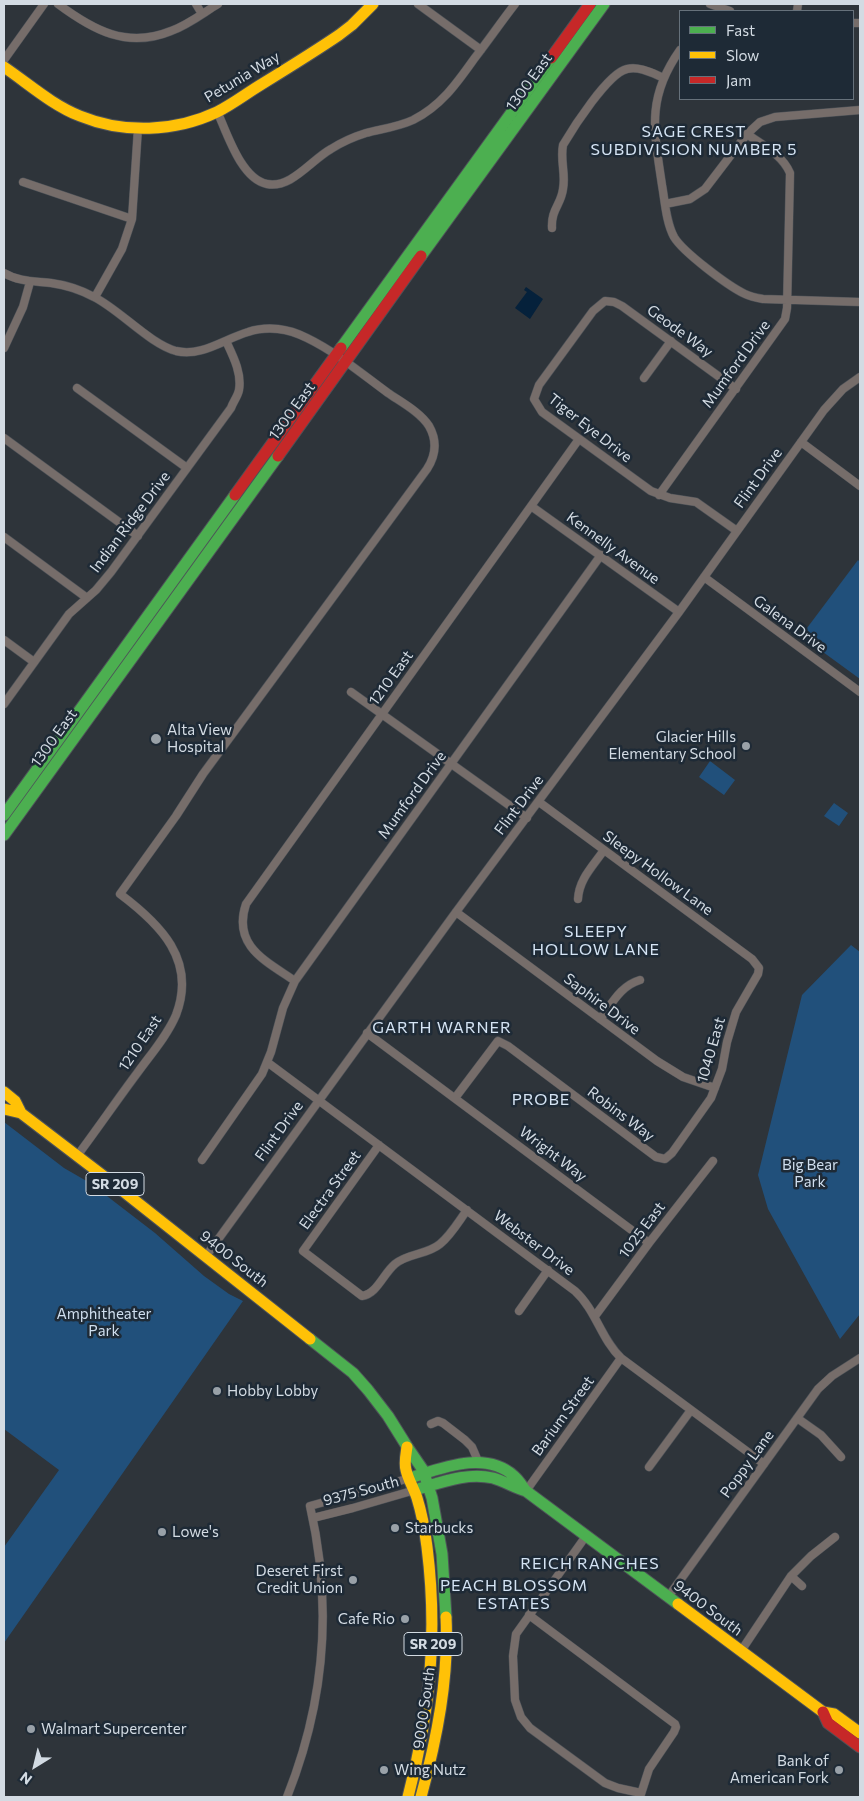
<!DOCTYPE html>
<html>
<head>
<meta charset="utf-8">
<style>
  body { margin:0 }
  #map { position:relative; width:864px; height:1801px; overflow:hidden; background:#2e343a; font-family:Commissioner,sans-serif }
  canvas { display:block }
  .frame { position:absolute; inset:0; border:5px solid #d3dbe3; pointer-events:none }
  .legend { position:absolute; left:679px; top:10px; width:175px; height:90px; box-sizing:border-box; background:#1e2a36; border:1px solid #66717b; margin:0; padding:6px 9px; list-style:none; font-size:15px; color:#d3dbe3 }
  .legend li { display:flex; align-items:center; gap:10px; height:25px }
  .legend b { width:25px; border:1px solid #66717b }
  .north { position:absolute; left:10px; top:1741px; width:50px; height:50px; -webkit-text-stroke:4px #1e2a36; paint-order:stroke; rotate:216deg; font-size:14px; font-weight:700; line-height:20px; text-align:center; color:#d3dbe3 }
  .north::after { content:''; display:block; margin:auto; width:18px; height:22px; background:#d3dbe3; clip-path:polygon(50% 0,100% 100%,50% 72%,0 100%) }
</style>
</head>
<body>
<div id="map">
<canvas width="864" height="1801"></canvas>
<div class="frame"></div>
<ul class="legend">
<li><b style="height:6px;background:#4caf50"></b>Fast</li>
<li><b style="height:6px;background:#ffc107"></b>Slow</li>
<li><b style="height:6px;background:#c62828"></b>Jam</li>
</ul>
<div class="north">N</div>
</div>
<script>
const ctx = document.querySelector('canvas').getContext('2d');
ctx.lineJoin = 'round';
function fill(path, color) {
  ctx.fillStyle = color;
  ctx.fill(path, 'evenodd');
}
function trace(path, color, width, dash) {
  ctx.strokeStyle = color;
  ctx.lineWidth = width;
  ctx.lineCap = dash ? 'butt' : 'round';
  ctx.setLineDash(dash || []);
  ctx.stroke(path);
}
function write(font, color, halo, rows, align = 'center') {
  ctx.font = font + ' Commissioner,sans-serif';
  ctx.lineWidth = 5;
  ctx.setLineDash([]);
  ctx.textBaseline = 'middle';
  ctx.strokeStyle = halo;
  ctx.fillStyle = color;
  for (const [text, x, y, turn = 0] of rows) {
    ctx.save();
    ctx.translate(x, y);
    ctx.rotate((+turn || 0) * Math.PI / 180);
    ctx.textAlign = isNaN(turn) ? turn : align;
    if (halo) ctx.strokeText(text, 0, 0);
    ctx.fillText(text, 0, 0);
    ctx.restore();
  }
}
const green = new Path2D(`
  M 858,560 L 860,562 L 860,679 L 801,636 Z
  M 710,761 L 735,780 L 724,795 L 699,777 Z
  M 834,803 L 848,813 L 839,826 L 824,816 Z
  M 851,945 L 860,952 L 860,1314 L 840,1339 L 768,1209 L 758,1175 L 802,995 Z
  M 4,1122 L 64,1168 L 90,1183 L 155,1233 L 204,1276 L 229,1294 L 243,1301 L 4,1643 L 4,1547 L 59,1470 L 4,1429 Z`);
const water = new Path2D(`
  M 526,287 L 543,299 L 530,319 L 515,308 L 527,292 L 524,290 Z`);
const street = new Path2D(`
  M 58,4 C 93,30 127,49 171,31 C 188,25 203,13 218,4
  M 196,4 L 202,14
  M 418,4 L 481,50
  M 710,4 L 730,11
  M 797,11 L 798,4
  M 853,23 L 860,23
  M 680,50 C 646,98 654,131 662,185 C 665,202 666,222 674,237 C 683,252 728,286 745,294 C 751,297 757,298 763,299 L 860,302
  M 4,60 L 44,4
  M 217,111 C 227,133 241,179 267,184 C 291,189 311,160 331,149 C 342,142 353,137 366,133 C 381,129 398,127 413,120 C 441,106 457,83 474,59 C 488,41 501,22 515,4
  M 23,182 L 132,219
  M 665,204 L 690,199 L 705,189 L 747,134 L 760,122 L 775,117 L 860,110
  M 552,228 C 551,209 561,205 563,189 C 566,174 560,161 563,145 C 573,128 608,73 627,69 C 639,66 652,73 664,78
  M 4,273 C 19,282 35,281 51,283 C 66,285 81,290 94,297 C 120,310 150,344 176,351 C 202,357 224,339 248,332 C 257,329 268,328 278,329 C 288,330 297,333 307,338 C 336,352 362,374 388,393 C 401,402 420,412 429,426 C 437,440 436,455 427,469 L 203,774 L 176,816 L 120,894 C 160,924 197,960 176,1015 C 167,1036 151,1054 138,1072 C 117,1100 98,1128 77,1156
  M 95,297 L 122,249 L 132,219 L 138,128
  M 4,348 L 23,307 L 30,282
  M 644,378 L 671,341
  M 77,388 L 187,468
  M 736,389 L 622,306 L 614,302 L 605,301 L 593,311 L 539,385 L 534,399 L 542,412 L 651,491 L 670,498 L 696,502 L 737,531
  M 4,438 L 138,536
  M 801,442 L 860,486
  M 659,495 L 785,319 L 787,308 L 790,173 C 782,154 762,145 747,134
  M 531,506 L 679,612
  M 4,537 L 87,598
  M 704,577 L 860,692
  M 4,640 L 34,662
  M 351,692 L 527,818
  M 4,704 L 69,614 L 96,590 L 111,572 L 231,408 C 233,402 238,396 239,390 C 242,373 233,356 226,341
  M 578,899 C 579,879 593,866 604,850
  M 456,912 L 657,1061 L 683,1077 L 715,1088
  M 295,981 C 266,961 232,946 246,904 L 579,439
  M 600,1019 C 612,1004 620,986 640,980
  M 367,1033 L 649,1243
  M 267,1062 L 575,1291 C 596,1310 601,1339 621,1358 L 764,1464
  M 455,1098 L 498,1041 L 508,1046 L 656,1157 L 665,1159 L 672,1153 L 711,1098 L 722,1069 L 727,1042 L 736,1012 L 758,974 L 759,968 L 752,959 L 539,802
  M 379,1145 L 303,1251 L 362,1296 C 377,1294 383,1274 395,1264 C 408,1253 427,1255 440,1244 C 451,1235 459,1221 467,1210
  M 202,1160 L 262,1074 L 271,1052 L 283,1008 L 295,981 L 601,555
  M 206,1256 L 456,912 L 679,612 L 824,410 L 843,389 L 860,377
  M 519,1311 L 548,1270
  M 595,1316 L 649,1243 L 713,1161
  M 797,1418 L 821,1435 L 841,1457
  M 431,1424 L 438,1421 L 443,1423 L 465,1440 L 472,1447 L 478,1461
  M 649,1467 L 691,1410
  M 526,1491 L 621,1358
  M 313,1518 L 353,1508 L 415,1490
  M 586,1536 L 516,1634 L 513,1656 L 515,1700 L 521,1717 L 530,1728 L 605,1783 L 618,1788 L 641,1793
  M 791,1576 L 802,1586
  M 668,1597 L 818,1389 L 832,1376 L 860,1358
  M 529,1615 L 675,1724 L 676,1727 L 674,1732 L 649,1769 L 640,1797
  M 741,1651 L 791,1576 L 811,1556 L 835,1537
  M 287,1797 C 325,1702 333,1606 310,1506 L 410,1478`);
const fast = new Path2D(`
  M 421,256 L 604,4
  M 341,348 L 551,58
  M 4,815 L 235,495
  M 4,835 L 278,456
  M 310,1339 L 353,1373 L 368,1390 L 388,1416 L 408,1448 L 423,1470 L 432,1498 L 442,1554 L 446,1617
  M 410,1478 C 442,1468 485,1450 514,1476 C 519,1480 522,1486 526,1491 L 678,1604
  M 415,1490 C 440,1483 466,1472 493,1478 C 504,1481 515,1488 526,1491`);
const slow = new Path2D(`
  M 4,67 C 29,84 52,105 80,116 C 124,134 175,132 217,112 C 233,104 247,93 262,84 C 288,68 314,52 339,35 L 352,25 L 373,4
  M 4,1092 L 15,1101 L 21,1113 L 114,1184 L 310,1339
  M 4,1109 L 21,1113
  M 407,1447 C 406,1454 404,1463 406,1470 C 408,1479 414,1489 417,1498 C 422,1514 425,1531 427,1547 C 438,1634 430,1713 408,1797
  M 678,1604 L 823,1712 L 834,1714 L 860,1733
  M 421,1797 C 437,1738 449,1678 446,1617`);
const jam = new Path2D(`
  M 551,58 L 590,4
  M 278,456 L 421,256
  M 235,495 L 341,348
  M 823,1712 L 828,1723 L 860,1747`);
const markers = [
  [156,739,6,"#99a1a8"],
  [746,746,5,"#99a1a8"],
  [217,1391,5,"#99a1a8"],
  [395,1528,5,"#99a1a8"],
  [162,1532,5,"#99a1a8"],
  [353,1580,5,"#99a1a8"],
  [405,1619,5,"#99a1a8"],
  [31,1729,5,"#99a1a8"],
  [384,1770,5,"#99a1a8"],
  [839,1770,5,"#99a1a8"]
];
const shields = [
  [115,1184,58],
  [433,1644,58]
];
const shieldNames = [
  ["SR 209",115,1184],
  ["SR 209",433,1644]
];
const streetNames = [
  ["Petunia Way",242,77,-31],
  ["1300 East",529,82,-54],
  ["Geode Way",680,331,36],
  ["Mumford Drive",736,364,-54],
  ["1300 East",292,411,-54],
  ["Tiger Eye Drive",590,428,38],
  ["Flint Drive",758,478,-54],
  ["Indian Ridge Drive",130,522,-53],
  ["Kennelly Avenue",613,548,36],
  ["Galena Drive",790,624,36],
  ["1210 East",391,678,-54],
  ["1300 East",54,738,-54],
  ["Mumford Drive",412,795,-54],
  ["Flint Drive",519,805,-53],
  ["Sleepy Hollow Lane",658,873,36],
  ["Saphire Drive",602,1004,37],
  ["1210 East",140,1043,-56],
  ["1040 East",711,1050,-74],
  ["Robins Way",621,1114,37],
  ["Flint Drive",279,1131,-54],
  ["Wright Way",553,1154,37],
  ["Electra Street",330,1190,-54],
  ["1025 East",642,1230,-53],
  ["Webster Drive",534,1243,37],
  ["9400 South",234,1259,38],
  ["Barium Street",563,1416,-54],
  ["Poppy Lane",747,1464,-54],
  ["9375 South",361,1491,-15],
  ["9400 South",708,1608,37],
  ["9000 South",424,1708,-82]
];
const poiNames = [
  ["Alta View",167,730],
  ["Hospital",167,747],
  ["Glacier Hills",736,737,"right"],
  ["Elementary School",736,754,"right"],
  ["Hobby Lobby",227,1391],
  ["Starbucks",405,1528],
  ["Lowe's",172,1532],
  ["Deseret First",343,1571,"right"],
  ["Credit Union",343,1588,"right"],
  ["Cafe Rio",395,1619,"right"],
  ["Walmart Supercenter",41,1729],
  ["Bank of",829,1761,"right"],
  ["American Fork",829,1778,"right"],
  ["Wing Nutz",394,1770]
];
const parkNames = [
  ["Big Bear",810,1165],
  ["Park",810,1182],
  ["Amphitheater",104,1314],
  ["Park",104,1331]
];
const neighbourhoodNames = [
  ["SAGE CREST",694,132],
  ["SUBDIVISION NUMBER 5",694,150],
  ["SLEEPY",596,932],
  ["HOLLOW LANE",596,950],
  ["GARTH WARNER",442,1028],
  ["PROBE",541,1100],
  ["REICH RANCHES",590,1564],
  ["PEACH BLOSSOM",514,1586],
  ["ESTATES",514,1604]
];
fill(green, '#21507b');
fill(water, '#05213b');
trace(street, '#4d5258', 9);
trace(fast, '#4d5258', 13);
trace(slow, '#4d5258', 13);
trace(jam, '#4d5258', 13);
trace(street, '#766d6a', 8);
trace(fast, '#4caf50', 11);
trace(slow, '#ffc107', 11);
trace(jam, '#c62828', 11);
for (const [x, y, r, color] of markers) {
  const dot = new Path2D();
  dot.arc(x, y, r, 0, 2 * Math.PI);
  ctx.fillStyle = color;
  ctx.fill(dot);
  trace(dot, '#1e2a36', 2);
}
for (const [x, y, w] of shields) {
  const box = new Path2D();
  box.roundRect(x - w / 2, y - 11.5, w, 23, 4);
  ctx.fillStyle = '#1e2a36';
  ctx.fill(box);
  trace(box, '#d3dbe3', 1);
}
write('bold 14px', '#d3dbe3', null, shieldNames);
write('15px', '#d3dbe3', '#1e2a36', streetNames);
write('15px', '#d3dbe3', '#1e2a36', poiNames, 'left');
write('15px', '#d0dfef', '#1e2a36', parkNames);
ctx.letterSpacing = '1px';
write('16px', '#d5e4f4', '#1e2a36', neighbourhoodNames);
ctx.letterSpacing = '0px';
</script>
</body>
</html>
